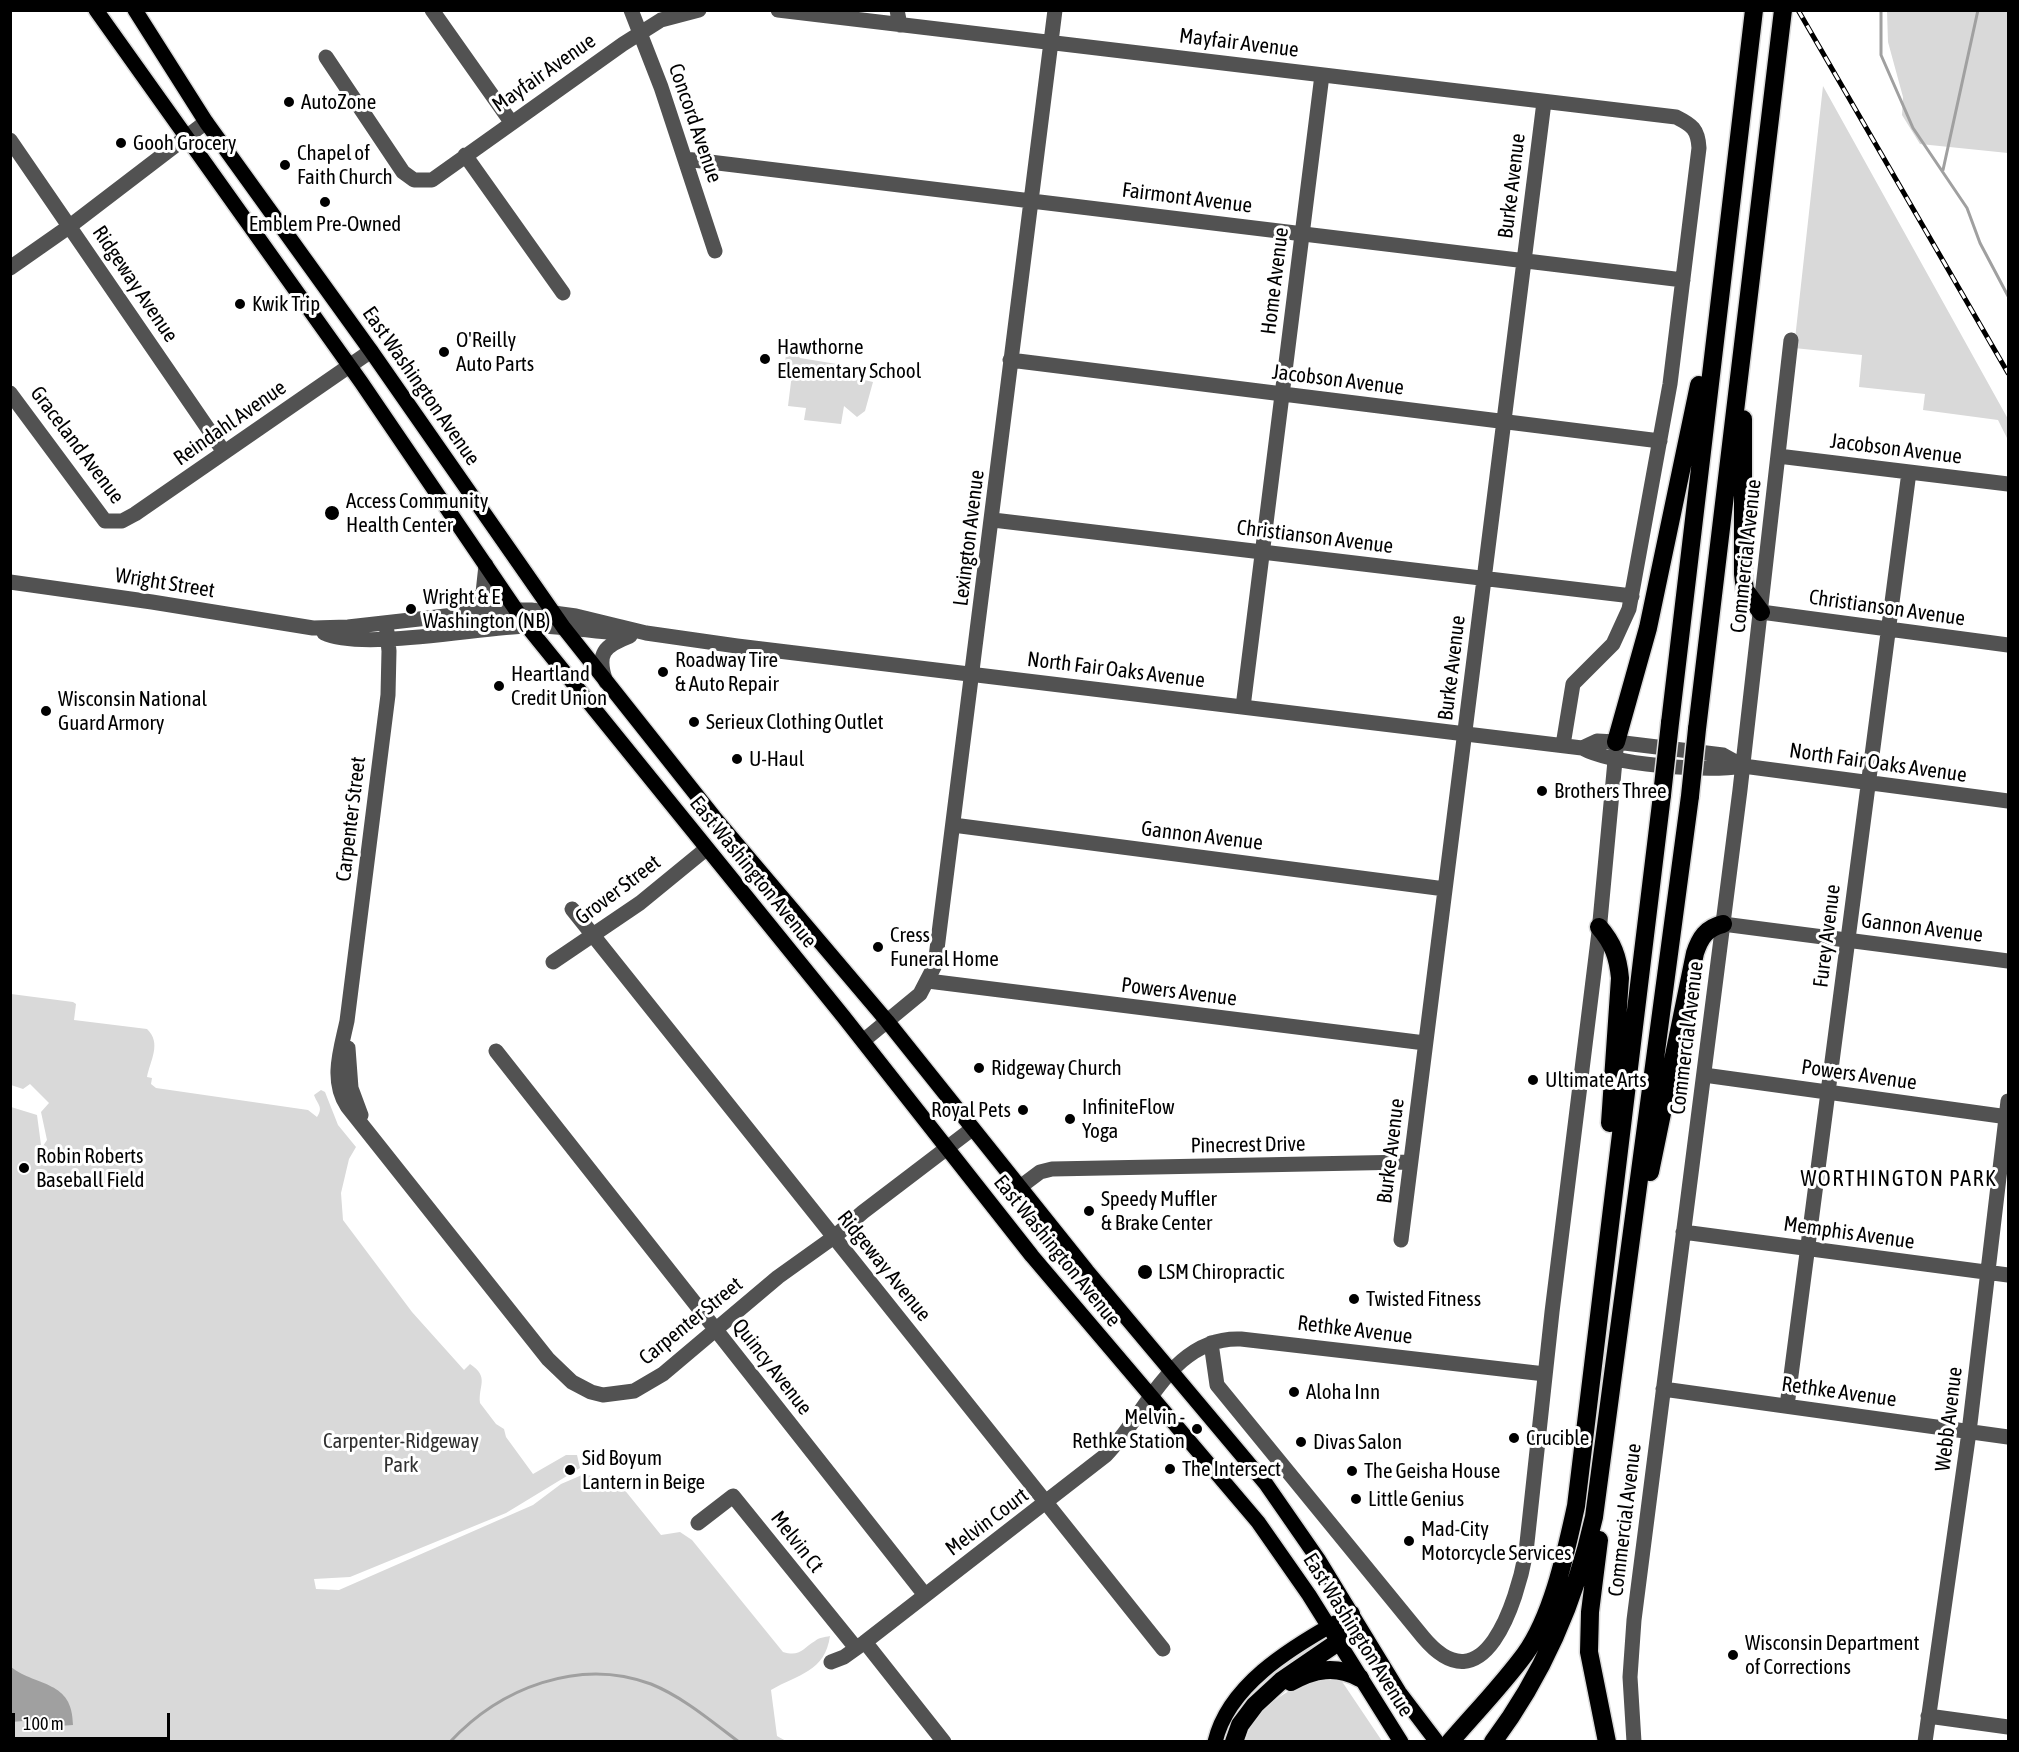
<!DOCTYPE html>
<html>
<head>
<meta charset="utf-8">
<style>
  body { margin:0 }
  #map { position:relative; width:2019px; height:1752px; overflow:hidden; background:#fff; font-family:"Asap Condensed",sans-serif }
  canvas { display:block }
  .frame { position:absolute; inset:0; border:12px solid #000; pointer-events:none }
  .scale { position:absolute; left:12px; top:1713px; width:158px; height:27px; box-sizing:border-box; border:3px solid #000; border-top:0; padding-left:8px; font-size:18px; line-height:21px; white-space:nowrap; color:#000; -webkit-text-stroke:4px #fff; paint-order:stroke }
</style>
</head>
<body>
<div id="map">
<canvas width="2019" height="1752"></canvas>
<div class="frame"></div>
<div class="scale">100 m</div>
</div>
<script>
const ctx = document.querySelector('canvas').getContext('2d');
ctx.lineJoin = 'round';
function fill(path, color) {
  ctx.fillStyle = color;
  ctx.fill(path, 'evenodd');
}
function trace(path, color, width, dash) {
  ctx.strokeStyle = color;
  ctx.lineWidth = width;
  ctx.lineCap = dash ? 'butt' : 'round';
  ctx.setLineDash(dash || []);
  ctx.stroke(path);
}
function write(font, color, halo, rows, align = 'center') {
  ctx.font = font + ' "Asap Condensed",sans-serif';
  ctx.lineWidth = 6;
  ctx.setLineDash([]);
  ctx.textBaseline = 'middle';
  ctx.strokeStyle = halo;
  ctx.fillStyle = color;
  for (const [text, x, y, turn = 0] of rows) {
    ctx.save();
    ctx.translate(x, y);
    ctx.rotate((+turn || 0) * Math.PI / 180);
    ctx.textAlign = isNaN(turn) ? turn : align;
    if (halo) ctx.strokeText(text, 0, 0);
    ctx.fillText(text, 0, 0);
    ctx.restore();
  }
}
const green = new Path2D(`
  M 1887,11 L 2008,11 L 2008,153 L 1920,144 L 1902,115 L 1903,97 L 1888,42 Z
  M 1823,86 L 2008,419 L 2008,440 L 1998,420 L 1923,410 L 1925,394 L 1859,387 L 1862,355 L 1794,348 Z
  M 788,335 L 791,346 L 800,358 L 849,366 L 848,376 L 873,382 L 865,411 L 857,417 L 844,406 L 841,424 L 804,420 L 806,408 L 788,406 L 792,374 L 784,373 Z
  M 11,994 L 73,1002 L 76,1004 L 74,1020 L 147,1029 C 162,1043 150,1061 147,1077 L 152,1078 L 151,1084 L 156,1088 L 308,1110 L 317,1117 C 324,1107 317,1104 314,1095 L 321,1090 L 325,1092 L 338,1125 L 356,1147 L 349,1159 L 341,1193 L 343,1220 L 412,1312 L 464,1370 L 470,1364 C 490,1377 478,1386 480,1403 L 496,1424 L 504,1429 L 506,1437 L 533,1474 L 566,1455 L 577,1455 L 580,1468 L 506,1513 L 350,1577 L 314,1579 L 316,1589 L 339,1590 L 533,1505 L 561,1484 L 582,1475 L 606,1477 L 619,1483 L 661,1535 L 680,1532 L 692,1540 L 783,1652 C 800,1657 802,1649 815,1641 C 818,1638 825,1637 830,1636 C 825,1672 798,1674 771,1690 L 777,1736 L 786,1741 L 11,1741 L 11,1107 L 37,1115 L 41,1145 L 43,1146 L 47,1140 L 41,1112 L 49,1103 L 30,1084 L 23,1089 L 11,1085 Z
  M 1318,1642 L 1320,1645 C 1279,1670 1238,1691 1225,1741 L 1222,1742 C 1235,1690 1276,1668 1318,1642 Z
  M 1320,1677 L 1339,1677 L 1382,1741 L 1245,1742 C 1254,1708 1289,1688 1320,1677 Z`);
const water = new Path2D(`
  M 11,1667 C 37,1687 73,1680 73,1725 L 59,1726 L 36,1720 L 11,1722 Z`);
const stream = new Path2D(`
  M 1881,10 L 1881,55 L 1913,128 L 1967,208 L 1980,243 L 2008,296
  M 1943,170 L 1978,10
  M 450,1742 C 500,1688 579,1657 651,1684 C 683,1697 711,1721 739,1742`);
const minor = new Path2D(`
  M 432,10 L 511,122
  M 631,10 L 661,87 L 715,251
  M 778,10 L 1676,117 C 1692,125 1698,129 1699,148 L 1670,384 L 1629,609 L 1613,644 L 1573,684 L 1563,745
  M 897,10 L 900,25
  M 326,57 L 403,172 L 414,180 L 432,180 L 623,44 L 661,20 L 699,10
  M 10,140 L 224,452
  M 465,155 L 563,293
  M 685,159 L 1683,280
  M 10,268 L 70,226 L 206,122
  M 1010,360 L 1660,441
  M 10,393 L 105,521 L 122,521 L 135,514 L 371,351
  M 1778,456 L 2008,484
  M 993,520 L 1632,596
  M 10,582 L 152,602 L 313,628 L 348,627 L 499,610 L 531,610 L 576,616 L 646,633 L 737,646 L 1582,748 C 1613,765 1707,772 1743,766 L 2008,801
  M 1761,612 L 2008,645
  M 464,614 L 483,593 L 486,565
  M 386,623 L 389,651 L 388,695 L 347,1021 C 341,1049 330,1080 347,1106 L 548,1359 L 572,1382 L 591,1392 L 603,1395 L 634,1391 L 663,1374 L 778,1277 L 834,1237 L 863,1212 L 972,1129
  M 324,633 C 362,651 481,627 528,626 C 558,625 589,631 619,633
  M 606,682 C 596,653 604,646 630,636
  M 1243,707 L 1322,75
  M 1582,748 L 1597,741 L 1616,742 L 1723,755 L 1743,766
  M 953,825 L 1445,889
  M 572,909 L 1163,1649
  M 1723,924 L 2008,961
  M 553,962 L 640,903 L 706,849
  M 928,981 L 1425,1043
  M 863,1041 L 920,994 L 935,965 L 1055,10
  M 348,1048 L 351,1088 L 361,1115
  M 496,1051 L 925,1595
  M 1704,1075 L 2008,1117
  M 1020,1187 L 1040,1172 L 1052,1169 L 1410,1162
  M 1683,1232 L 2008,1275
  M 1401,1240 L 1544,102
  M 1211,1343 L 1217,1385 L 1423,1637 C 1484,1710 1517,1601 1526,1552 L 1552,1312 L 1599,932 L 1616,750
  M 1663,1389 L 2008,1437
  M 1787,1406 L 1909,472
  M 698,1523 L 733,1496 L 856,1648
  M 865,1642 L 944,1742
  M 831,1662 L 844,1657 L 865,1642 L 1106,1455 C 1148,1412 1173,1336 1241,1339 L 1545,1374
  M 1928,1716 L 2008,1727
  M 1634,1742 L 1630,1677 L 1634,1620 L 1740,790 L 1791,340
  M 1925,1742 L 1969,1432 L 2008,1101`);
const major = new Path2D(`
  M 96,10 L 361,382 L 527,626 L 843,1016 L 1032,1256 L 1258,1522 L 1309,1595 L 1401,1742
  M 135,10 L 206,122 L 371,351 L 564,628 L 714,817 L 887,1021 L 1087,1271 L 1266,1484 L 1318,1559 L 1399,1692 L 1437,1742
  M 1215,1742 C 1228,1686 1289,1649 1335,1623`);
const highway = new Path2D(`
  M 1743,419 L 1743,574 L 1745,590 L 1761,612
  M 1670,723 L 1754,10
  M 1697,729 L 1783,10
  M 1616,742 L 1648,628 L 1699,385
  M 1599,927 C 1613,943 1618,957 1620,978 L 1610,1123
  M 1650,1172 L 1695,953 C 1700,938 1706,928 1723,924
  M 1599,1540 L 1590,1612 L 1589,1652 L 1607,1742
  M 1291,1682 C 1314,1669 1336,1665 1360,1678
  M 1234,1742 L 1240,1725 L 1255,1705 L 1281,1681 L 1338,1642 L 1351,1614
  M 1450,1742 C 1475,1713 1503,1684 1525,1654 C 1553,1615 1566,1551 1576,1506 L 1662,795
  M 1493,1742 C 1543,1675 1576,1598 1594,1517 L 1690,796`);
const rail = new Path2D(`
  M 1798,10 L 2008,373`);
const highwayBridge = new Path2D(`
  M 1662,795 L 1670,723
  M 1690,796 L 1697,729`);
const markers = [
  [289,102,6,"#000"],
  [121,143,6,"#000"],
  [285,165,6,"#000"],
  [325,202,6,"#000"],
  [240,304,6,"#000"],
  [444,352,6,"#000"],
  [765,359,6,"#000"],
  [332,513,8,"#000"],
  [411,609,6,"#000"],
  [663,672,6,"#000"],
  [499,686,6,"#000"],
  [46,711,6,"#000"],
  [694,722,6,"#000"],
  [737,759,6,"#000"],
  [1542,791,6,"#000"],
  [878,947,6,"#000"],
  [979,1068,6,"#000"],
  [1533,1080,6,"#000"],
  [1023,1110,6,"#000"],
  [1070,1119,6,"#000"],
  [24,1168,6,"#000"],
  [1089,1211,6,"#000"],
  [1145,1272,8,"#000"],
  [1354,1299,6,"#000"],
  [1294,1392,6,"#000"],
  [1197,1429,6,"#000"],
  [1514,1438,6,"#000"],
  [1301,1442,6,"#000"],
  [1170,1469,6,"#000"],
  [570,1470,6,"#000"],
  [1352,1471,6,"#000"],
  [1356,1499,6,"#000"],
  [1409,1541,6,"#000"],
  [1733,1655,6,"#000"]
];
const streetNames = [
  ["Mayfair Avenue",1239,43,7],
  ["Mayfair Avenue",544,73,-35],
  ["Concord Avenue",695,123,71],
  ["Burke Avenue",1512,186,-83],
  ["Fairmont Avenue",1187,198,7],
  ["Home Avenue",1275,281,-83],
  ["Ridgeway Avenue",135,284,56],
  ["Jacobson Avenue",1338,380,7],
  ["East Washington Avenue",421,386,55],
  ["Reindahl Avenue",230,423,-35],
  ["Graceland Avenue",77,445,53],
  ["Jacobson Avenue",1896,449,7],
  ["Christianson Avenue",1315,537,7],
  ["Lexington Avenue",969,538,-83],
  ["Commercial Avenue",1746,556,-84],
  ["Wright Street",165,583,9],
  ["Christianson Avenue",1887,608,8],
  ["Burke Avenue",1452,668,-83],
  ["North Fair Oaks Avenue",1116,670,7],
  ["North Fair Oaks Avenue",1878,763,8],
  ["Carpenter Street",351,819,-83],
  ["Gannon Avenue",1202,836,7],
  ["East Washington Avenue",753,872,51],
  ["Grover Street",618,890,-37],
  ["Gannon Avenue",1922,928,7],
  ["Furey Avenue",1827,936,-83],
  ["Powers Avenue",1179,992,7],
  ["Commercial Avenue",1687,1038,-83],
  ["Powers Avenue",1859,1075,8],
  ["Pinecrest Drive",1248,1145,-1],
  ["Burke Avenue",1391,1151,-83],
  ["Memphis Avenue",1849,1233,8],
  ["East Washington Avenue",1057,1251,51],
  ["Ridgeway Avenue",884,1266,51],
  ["Carpenter Street",691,1321,-39],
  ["Rethke Avenue",1355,1330,7],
  ["Quincy Avenue",772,1367,52],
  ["Rethke Avenue",1839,1392,8],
  ["Webb Avenue",1949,1419,-83],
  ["Commercial Avenue",1625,1520,-83],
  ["Melvin Court",987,1522,-37],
  ["Melvin Ct",797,1542,52],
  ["East Washington Avenue",1358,1635,58]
];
const poiNames = [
  ["AutoZone",301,102],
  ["Gooh Grocery",133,143],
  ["Chapel of",297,153],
  ["Faith Church",297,177],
  ["Emblem Pre-Owned",325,224,"center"],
  ["Kwik Trip",252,304],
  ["O'Reilly",456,340],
  ["Auto Parts",456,364],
  ["Hawthorne",777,347],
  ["Elementary School",777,371],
  ["Access Community",346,501],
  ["Health Center",346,525],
  ["Wright & E",423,597],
  ["Washington (NB)",423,621],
  ["Roadway Tire",675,660],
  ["& Auto Repair",675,684],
  ["Heartland",511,674],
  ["Credit Union",511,698],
  ["Wisconsin National",58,699],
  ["Guard Armory",58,723],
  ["Serieux Clothing Outlet",706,722],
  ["U-Haul",749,759],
  ["Brothers Three",1554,791],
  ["Cress",890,935],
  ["Funeral Home",890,959],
  ["Ridgeway Church",991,1068],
  ["Ultimate Arts",1545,1080],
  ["InfiniteFlow",1082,1107],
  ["Yoga",1082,1131],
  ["Royal Pets",1011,1110,"right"],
  ["Robin Roberts",36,1156],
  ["Baseball Field",36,1180],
  ["Speedy Muffler",1101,1199],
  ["& Brake Center",1101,1223],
  ["LSM Chiropractic",1158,1272],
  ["Twisted Fitness",1366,1299],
  ["Aloha Inn",1306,1392],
  ["Melvin -",1185,1417,"right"],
  ["Rethke Station",1185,1441,"right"],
  ["Crucible",1526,1438],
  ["Divas Salon",1313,1442],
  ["Sid Boyum",582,1458],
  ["Lantern in Beige",582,1482],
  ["The Intersect",1182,1469],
  ["The Geisha House",1364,1471],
  ["Little Genius",1368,1499],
  ["Mad-City",1421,1529],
  ["Motorcycle Services",1421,1553],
  ["Wisconsin Department",1745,1643],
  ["of Corrections",1745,1667]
];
const parkNames = [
  ["Carpenter-Ridgeway",401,1441],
  ["Park",401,1465]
];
const neighbourhoodNames = [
  ["WORTHINGTON PARK",1899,1179]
];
fill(green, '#d9d9d9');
fill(water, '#a0a0a0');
trace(stream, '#a0a0a0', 3);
trace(major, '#dbdbdb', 18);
trace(highway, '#dbdbdb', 21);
trace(minor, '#525252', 15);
trace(major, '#000', 15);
trace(highway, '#000', 18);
trace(rail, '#000', 5);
trace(rail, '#fff', 3, [9]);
trace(highwayBridge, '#dbdbdb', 21, []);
trace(highwayBridge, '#000', 18);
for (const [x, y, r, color] of markers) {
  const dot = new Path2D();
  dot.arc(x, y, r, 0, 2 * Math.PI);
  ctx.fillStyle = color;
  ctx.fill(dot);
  trace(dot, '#fff', 2);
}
write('21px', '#000', '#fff', streetNames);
write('21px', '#000', '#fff', poiNames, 'left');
write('21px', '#303030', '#fff', parkNames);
ctx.letterSpacing = '1.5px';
write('22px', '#000', '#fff', neighbourhoodNames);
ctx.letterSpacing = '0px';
</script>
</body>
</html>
